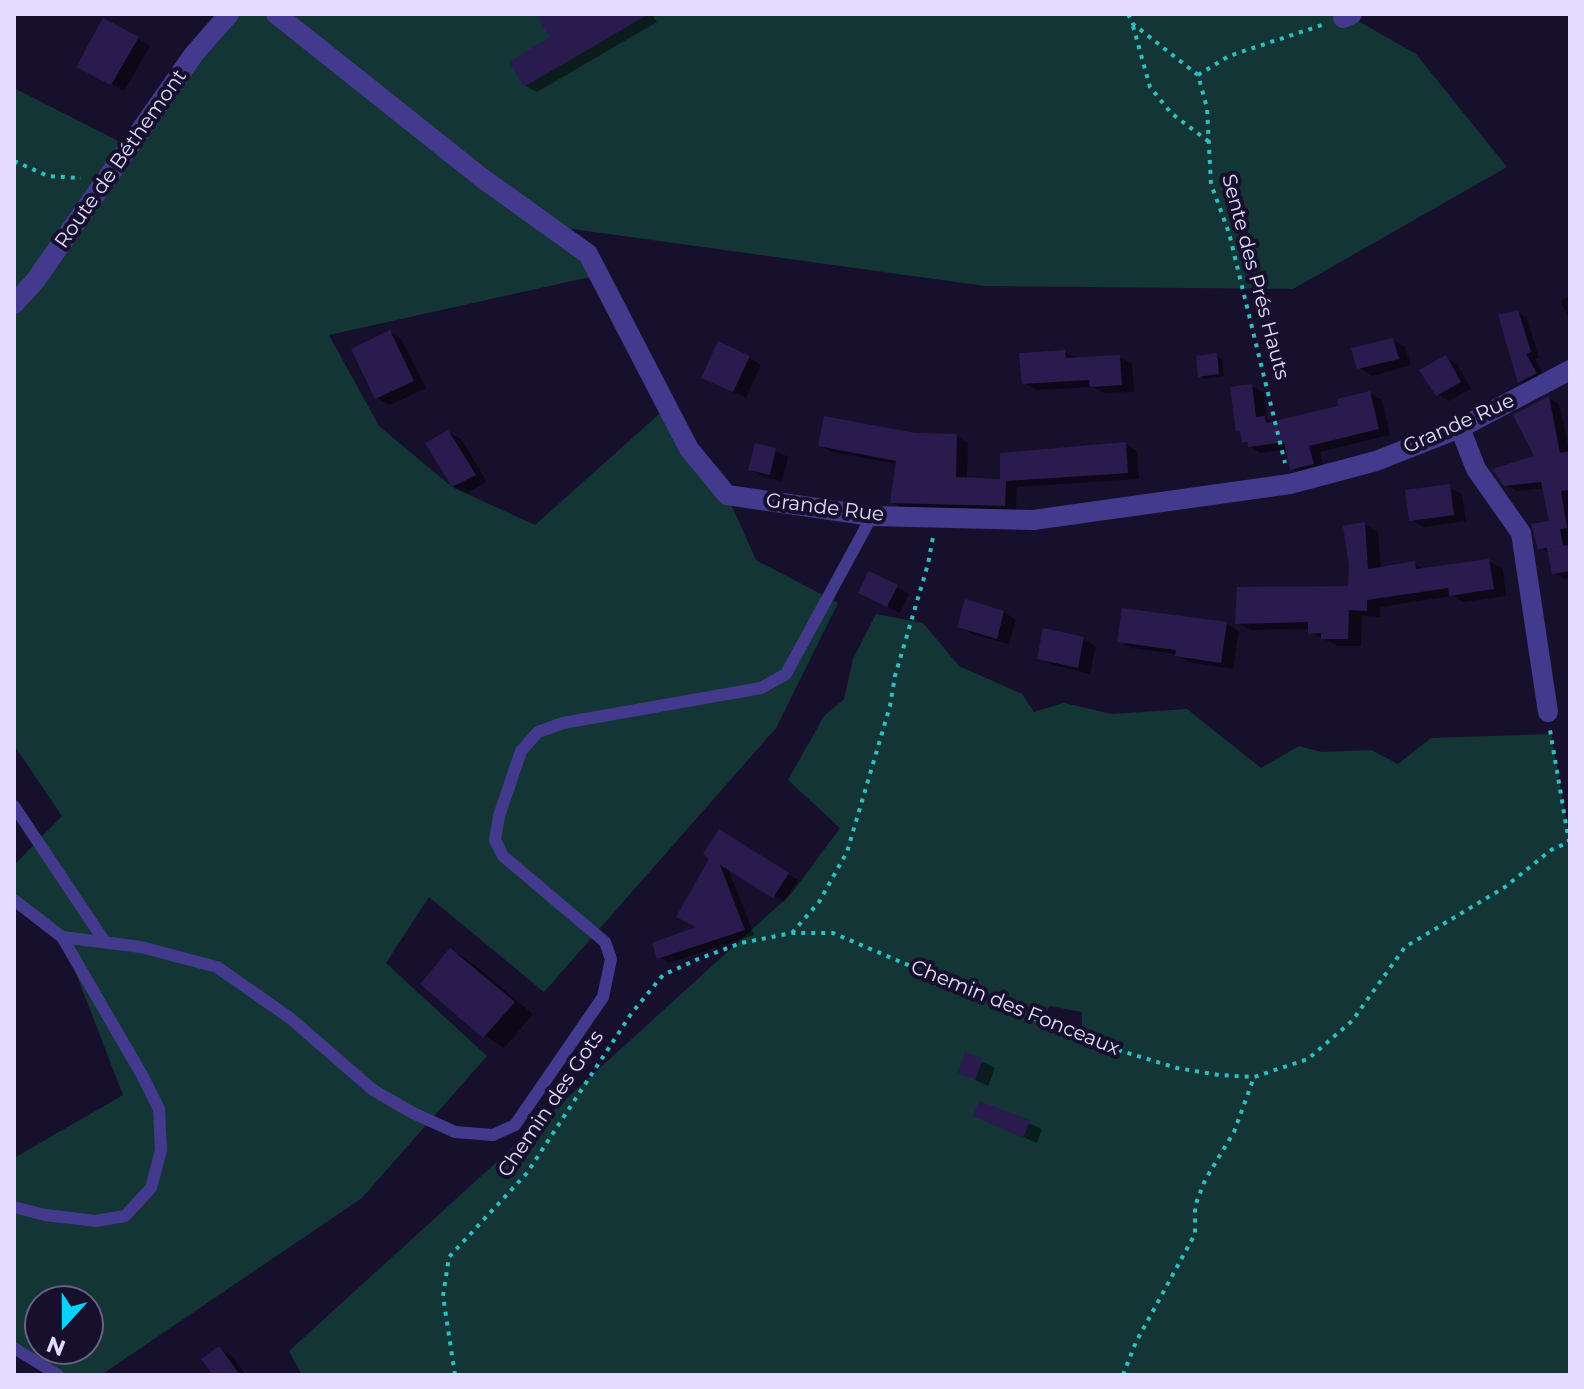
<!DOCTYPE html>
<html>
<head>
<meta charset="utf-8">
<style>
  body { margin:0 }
  #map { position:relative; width:1584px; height:1389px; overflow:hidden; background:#17102c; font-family:Montserrat,sans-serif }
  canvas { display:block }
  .frame { position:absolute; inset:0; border:16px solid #e2dbff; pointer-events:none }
  .north { position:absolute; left:24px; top:1285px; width:80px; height:80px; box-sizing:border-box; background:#17102c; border:2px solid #686180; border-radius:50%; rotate:201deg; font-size:22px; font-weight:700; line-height:32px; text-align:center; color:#e2dbff }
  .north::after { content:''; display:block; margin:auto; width:28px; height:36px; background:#07d1ff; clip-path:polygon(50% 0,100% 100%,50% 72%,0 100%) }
</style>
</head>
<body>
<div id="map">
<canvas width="1584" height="1389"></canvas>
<div class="frame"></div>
<div class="north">N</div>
</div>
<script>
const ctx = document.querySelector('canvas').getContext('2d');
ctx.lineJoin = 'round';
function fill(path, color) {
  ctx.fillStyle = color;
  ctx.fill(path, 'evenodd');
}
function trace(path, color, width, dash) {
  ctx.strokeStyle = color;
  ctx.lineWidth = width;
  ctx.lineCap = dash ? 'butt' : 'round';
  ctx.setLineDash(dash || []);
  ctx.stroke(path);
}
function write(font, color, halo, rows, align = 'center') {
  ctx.font = font + ' Montserrat,sans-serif';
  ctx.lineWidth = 8;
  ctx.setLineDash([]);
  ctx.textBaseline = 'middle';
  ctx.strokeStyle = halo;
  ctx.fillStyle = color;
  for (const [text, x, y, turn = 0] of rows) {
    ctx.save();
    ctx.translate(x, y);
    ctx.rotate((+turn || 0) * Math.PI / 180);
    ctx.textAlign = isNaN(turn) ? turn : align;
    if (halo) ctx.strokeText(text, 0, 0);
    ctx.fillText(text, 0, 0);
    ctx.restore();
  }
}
const green = new Path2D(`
  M 230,14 L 1346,14 L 1416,54 L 1507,167 L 1293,289 L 985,286 L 551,226 L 599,275 L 329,335 L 379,426 L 452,487 L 535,525 L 667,407 L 727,495 L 756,560 L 838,603 L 776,728 L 544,992 L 429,897 L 386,963 L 487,1056 L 362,1198 L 101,1375 L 58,1375 L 14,1346 L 14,1158 L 123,1095 L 62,937 L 14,901 L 14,865 L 62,816 L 14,745 L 14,88 L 130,147 ZM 40,1301 L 88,1301 L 88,1349 L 40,1349 Z
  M 876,614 L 923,623 L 959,666 L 1022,694 L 1034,712 L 1064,703 L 1112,714 L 1187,709 L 1261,768 L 1299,746 L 1321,752 L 1371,750 L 1398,764 L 1431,738 L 1551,734 L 1570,841 L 1570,1375 L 302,1375 L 289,1351 L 791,894 L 840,828 L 788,780 L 824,716 L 844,699 L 853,659 ZM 1050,1006 L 1082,1012 L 1082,1039 L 1040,1020 Z`);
const shadow = new Path2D(`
  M 538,14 L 652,14 L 657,22 L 537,92 L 526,86 L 552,38 Z
  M 138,39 L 150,46 L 124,91 L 79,66 Z
  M 1570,296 L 1570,320 L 1560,301 Z
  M 1517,312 L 1527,318 L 1539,358 L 1535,359 L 1545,378 L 1529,387 L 1520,381 Z
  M 390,332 L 402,340 L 426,388 L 390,405 L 377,398 Z
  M 1392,340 L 1405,347 L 1411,365 L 1372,376 L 1359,368 Z
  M 1065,352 L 1077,359 L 1120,357 L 1132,364 L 1134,392 L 1104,393 L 1093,387 L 1036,390 L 1024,383 Z
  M 1216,355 L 1222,359 L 1224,376 L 1206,379 L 1200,376 Z
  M 749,357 L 761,365 L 746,398 L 716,384 Z
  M 1446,358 L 1457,364 L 1471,389 L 1449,401 L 1438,394 Z
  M 1252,386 L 1264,393 L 1267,419 L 1274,423 L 1341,407 L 1370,393 L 1382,400 L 1390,435 L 1320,452 L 1325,471 L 1304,476 L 1292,469 L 1288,449 L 1261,453 L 1244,442 L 1242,433 L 1238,430 Z
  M 1549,398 L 1559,404 L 1570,453 L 1570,578 L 1564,579 L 1553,573 L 1550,553 L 1540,548 L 1551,522 L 1544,488 L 1517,491 L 1505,485 L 1537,457 Z
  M 448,432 L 461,439 L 487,482 L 466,493 L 453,486 Z
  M 915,435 L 956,436 L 968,443 L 967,480 L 1002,481 L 1125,444 L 1137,451 L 1139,479 L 1017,487 L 1016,512 L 904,509 L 892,502 L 897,464 L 832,452 L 820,445 Z
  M 775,450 L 788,457 L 782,481 L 763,477 L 751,469 Z
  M 1449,487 L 1462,494 L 1466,521 L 1424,527 L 1411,520 Z
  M 1364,524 L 1378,532 L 1381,569 L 1415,564 L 1425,569 L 1489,561 L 1503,569 L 1506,596 L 1464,602 L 1453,596 L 1380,607 L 1380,617 L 1362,616 L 1361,646 L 1337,646 L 1310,632 L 1310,629 L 1251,630 L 1237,623 L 1350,588 Z
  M 897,587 L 909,594 L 900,613 L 873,600 Z
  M 967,602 L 1004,612 L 1016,620 L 1009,644 L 972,634 L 960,626 Z
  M 1123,610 L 1227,624 L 1239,631 L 1233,669 L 1189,662 L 1176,654 L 1131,648 L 1119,641 Z
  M 1083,639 L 1096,646 L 1090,674 L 1052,665 L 1039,658 Z
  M 719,832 L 798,880 L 784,902 L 728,868 L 754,935 L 669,963 L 659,957 L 700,928 L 712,858 Z
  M 451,950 L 470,961 L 533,1014 L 504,1048 L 485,1036 L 422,984 Z
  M 967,1054 L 995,1068 L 988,1086 L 973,1079 Z
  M 980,1103 L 1042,1129 L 1037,1143 L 988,1122 Z
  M 219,1348 L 232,1356 L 246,1375 L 215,1375 Z`);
const building = new Path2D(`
  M 536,14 L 649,14 L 524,87 L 509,62 L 550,37 Z
  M 103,18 L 139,37 L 111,85 L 76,67 Z
  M 1518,310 L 1531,352 L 1526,354 L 1537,373 L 1518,383 L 1498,315 Z
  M 390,330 L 414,381 L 375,399 L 351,349 Z
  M 1393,338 L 1399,359 L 1357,369 L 1351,348 Z
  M 718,341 L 750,356 L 733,392 L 701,378 Z
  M 1065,350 L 1066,358 L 1120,355 L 1122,385 L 1090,387 L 1089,380 L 1022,384 L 1019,353 Z
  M 1217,353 L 1219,374 L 1198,377 L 1196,356 Z
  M 1446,355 L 1461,382 L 1436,396 L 1419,370 Z
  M 1252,384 L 1256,417 L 1265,416 L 1266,423 L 1338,406 L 1337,399 L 1370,391 L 1379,429 L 1309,446 L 1314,464 L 1290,470 L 1284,442 L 1248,447 L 1247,442 L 1242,443 L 1240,431 L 1236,432 L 1230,387 Z
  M 1549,396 L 1560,453 L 1570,451 L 1570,490 L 1561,491 L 1567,528 L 1560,529 L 1563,546 L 1552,547 L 1570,545 L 1570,571 L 1552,574 L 1547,548 L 1538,549 L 1531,524 L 1549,521 L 1541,482 L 1504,486 L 1492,469 L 1534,456 L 1513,415 Z
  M 824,416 L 915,433 L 957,434 L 956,477 L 1000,479 L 1000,453 L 1126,442 L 1128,473 L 1006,481 L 1005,506 L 890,503 L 896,461 L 818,446 Z
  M 448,430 L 476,475 L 452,487 L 425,443 Z
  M 755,443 L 776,448 L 770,475 L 748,470 Z
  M 1450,484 L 1454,515 L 1409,521 L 1405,490 Z
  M 1365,522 L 1368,569 L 1415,561 L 1416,569 L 1489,559 L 1494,589 L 1449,596 L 1448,588 L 1367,600 L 1367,611 L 1349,610 L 1348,639 L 1321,639 L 1321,633 L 1308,634 L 1308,622 L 1235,624 L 1237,587 L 1348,586 L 1349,565 L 1343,526 Z
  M 869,571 L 898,585 L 887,607 L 858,593 Z
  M 965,599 L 1004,611 L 997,639 L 957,627 Z
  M 1122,608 L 1227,622 L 1221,663 L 1175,656 L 1176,650 L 1117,642 Z
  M 1043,628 L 1084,637 L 1078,668 L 1037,659 Z
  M 719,829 L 789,873 L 773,898 L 720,865 L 745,930 L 657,959 L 652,943 L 696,927 L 676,917 L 709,859 L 703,854 Z
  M 450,948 L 515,1002 L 483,1038 L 420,984 Z
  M 965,1052 L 983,1059 L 975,1080 L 958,1073 Z
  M 979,1101 L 1030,1120 L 1023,1138 L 973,1116 Z
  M 219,1346 L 240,1375 L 213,1375 L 201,1359 Z`);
const path = new Path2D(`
  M 1128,14 L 1133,24 L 1198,75 L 1207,108 L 1211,184 L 1229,233 L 1285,463
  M 1133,26 L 1150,87 L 1171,113 L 1208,141
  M 1198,75 L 1229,56 L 1322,25
  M 14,161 L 48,176 L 81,178
  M 792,933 L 819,902 L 847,852 L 890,706 L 895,676 L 928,564 L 933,537
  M 455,1375 L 443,1296 L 449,1257 L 527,1173 L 631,1014 L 663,975 L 698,959 L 741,943 L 792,933 L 833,933 L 1082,1039 L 1177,1068 L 1219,1075 L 1254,1077 L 1308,1059 L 1352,1021 L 1405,947 L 1505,887 L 1551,850 L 1569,842 L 1550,730
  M 1123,1375 L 1136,1342 L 1195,1234 L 1195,1206 L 1205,1180 L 1234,1132 L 1254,1077`);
const service = new Path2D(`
  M 14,806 L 105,942
  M 14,900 L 62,937 L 142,1075 L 159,1109 L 161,1150 L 151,1188 L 125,1216 L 96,1221 L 45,1215 L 14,1207
  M 62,937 L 141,947 L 217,967 L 290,1018 L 373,1090 L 413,1113 L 455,1132 L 493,1135 L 515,1125 L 603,997 L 611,959 L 605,942 L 503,856 L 495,840 L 499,816 L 521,751 L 538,732 L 563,723 L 761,688 L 786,674 L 872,516
  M 14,1348 L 58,1375`);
const minor = new Path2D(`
  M 1343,18 L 1352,14
  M 1460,428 L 1476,469 L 1521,533 L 1548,712`);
const tertiary = new Path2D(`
  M 276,14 L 482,178 L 588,254 L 689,449 L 727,495 L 872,516 L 1033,520 L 1290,484 L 1376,461 L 1460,428 L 1570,370
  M 14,304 L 35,281 L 194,54 L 229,14`);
const streetNames = [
  ["Route de Béthemont",121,159,-55],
  ["Sente des Prés Hauts",1255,277,75],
  ["Grande Rue",1459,424,-24],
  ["Grande Rue",825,508,7],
  ["Chemin des Fonceaux",1015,1008,22],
  ["Chemin des Gots",551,1104,-56]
];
fill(green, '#133536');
fill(shadow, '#0007');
fill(building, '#2a1b4e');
trace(path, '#2cbfc3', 4, [4, 6]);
trace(service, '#443a8d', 12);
trace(minor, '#443a8d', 20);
trace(tertiary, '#443a8d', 20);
write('20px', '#e2dbff', '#17102c', streetNames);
</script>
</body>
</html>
